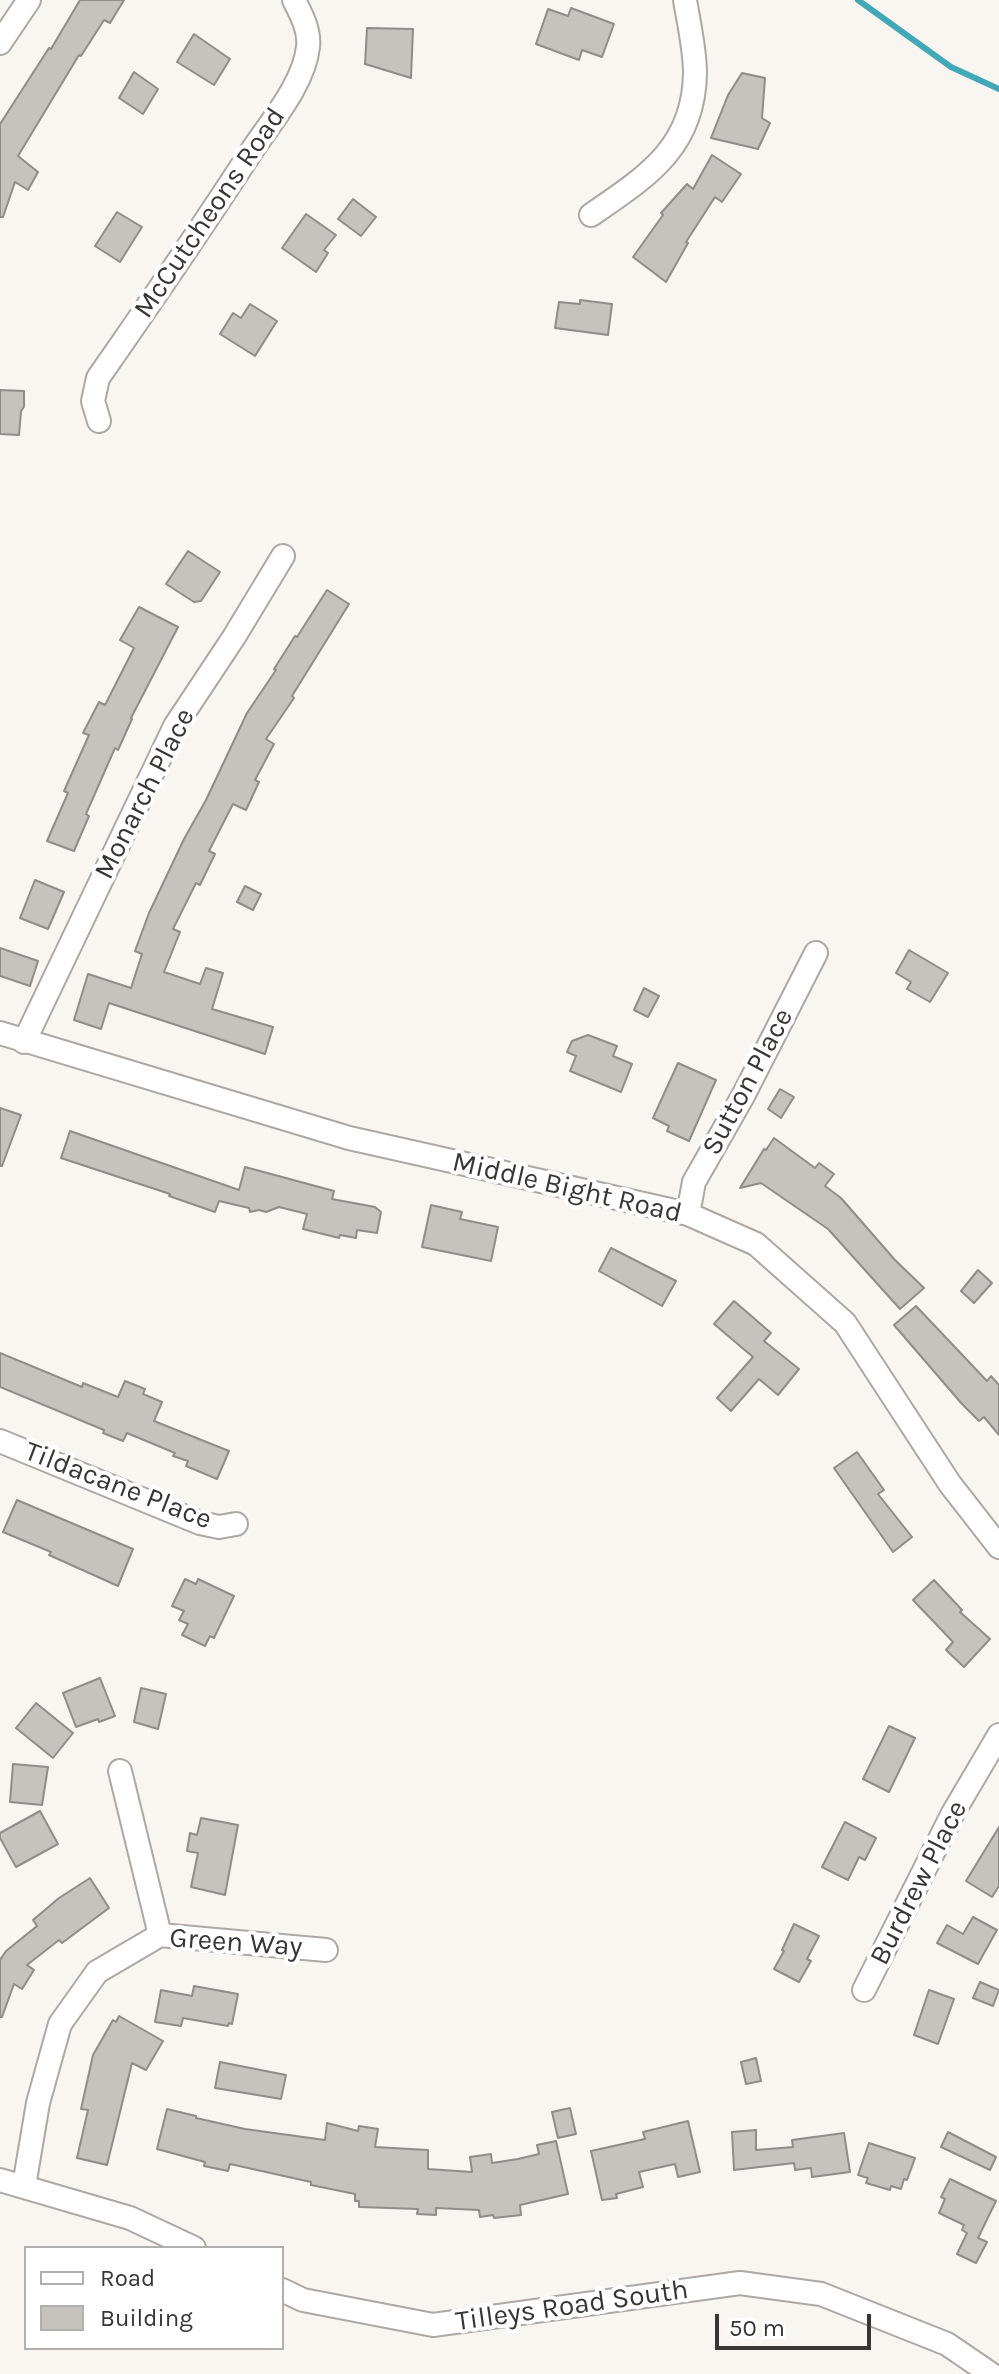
<!DOCTYPE html>
<html>
<head>
<meta charset="utf-8">
<style>
  body { margin:0 }
  #map { position:relative; width:999px; height:2374px; overflow:hidden; background:#f9f5f1; font-family:Karla,sans-serif }
  canvas { display:block }
  .legend { position:absolute; left:24px; top:2246px; width:260px; height:104px; box-sizing:border-box; background:#fff; border:2px solid #afafae; margin:0; padding:10px 14px; list-style:none; font-size:24px; color:#373634 }
  .legend li { display:flex; align-items:center; gap:16px; height:40px }
  .legend b { width:40px; border:2px solid #afafae }
  .scale { position:absolute; left:715px; top:2314px; width:156px; height:36px; box-sizing:border-box; border:4px solid #373634; border-top:0; padding-left:10px; font-size:24px; line-height:28px; white-space:nowrap; color:#373634; -webkit-text-stroke:6px #fff; paint-order:stroke }
</style>
</head>
<body>
<div id="map">
<canvas width="999" height="2374"></canvas>
<ul class="legend">
<li><b style="height:10px;background:#fff"></b>Road</li>
<li><b style="height:22px;background:#c6c3be"></b>Building</li>
</ul>
<div class="scale">50 m</div>
</div>
<script>
const ctx = document.querySelector('canvas').getContext('2d');
ctx.lineJoin = 'round';
function trace(path, color, width, dash) {
  ctx.strokeStyle = color;
  ctx.lineWidth = width;
  ctx.lineCap = dash ? 'butt' : 'round';
  ctx.setLineDash(dash || []);
  ctx.stroke(path);
}
function fill(path, color) {
  ctx.fillStyle = color;
  ctx.fill(path, 'evenodd');
}
function write(font, color, halo, rows, align = 'center') {
  ctx.font = font + ' Karla,sans-serif';
  ctx.lineWidth = 8;
  ctx.setLineDash([]);
  ctx.textBaseline = 'middle';
  ctx.strokeStyle = halo;
  ctx.fillStyle = color;
  for (const [text, x, y, turn = 0] of rows) {
    ctx.save();
    ctx.translate(x, y);
    ctx.rotate((+turn || 0) * Math.PI / 180);
    ctx.textAlign = isNaN(turn) ? turn : align;
    if (halo) ctx.strokeText(text, 0, 0);
    ctx.fillText(text, 0, 0);
    ctx.restore();
  }
}
const stream = new Path2D(`
  M 858,0 L 951,67 L 999,89`);
const building = new Path2D(`
  M 80,0 L 124,0 L 110,23 L 104,20 L 81,56 L 79,55 L 18,156 L 38,172 L 28,190 L 15,182 L 3,217 L 0,217 L 0,124 L 49,48 L 51,49 Z
  M 571,8 L 614,24 L 602,57 L 582,50 L 579,60 L 536,44 L 548,9 L 568,16 Z
  M 367,28 L 413,29 L 411,78 L 365,64 Z
  M 194,34 L 230,59 L 214,85 L 177,62 Z
  M 134,72 L 158,89 L 143,114 L 119,98 Z
  M 742,73 L 765,78 L 762,118 L 770,123 L 758,149 L 711,138 L 728,95 Z
  M 712,155 L 741,174 L 722,202 L 715,197 L 686,242 L 688,243 L 666,282 L 633,257 L 663,215 L 661,213 L 687,184 L 693,189 Z
  M 353,199 L 376,217 L 361,236 L 338,219 Z
  M 117,212 L 142,227 L 120,262 L 95,246 Z
  M 306,214 L 336,235 L 324,250 L 328,253 L 316,272 L 282,248 Z
  M 580,300 L 612,304 L 608,335 L 555,328 L 559,302 L 580,304 Z
  M 250,304 L 277,321 L 255,356 L 220,334 L 233,313 L 241,318 Z
  M 0,390 L 24,391 L 24,407 L 21,411 L 19,435 L 0,434 Z
  M 188,551 L 220,572 L 201,601 L 194,602 L 166,584 Z
  M 327,590 L 349,604 L 292,696 L 294,698 L 266,739 L 274,744 L 255,780 L 259,782 L 246,810 L 233,804 L 209,851 L 215,854 L 200,885 L 196,883 L 173,929 L 180,932 L 164,972 L 200,984 L 206,968 L 223,973 L 212,1009 L 273,1027 L 265,1054 L 109,1003 L 101,1029 L 74,1020 L 88,974 L 131,988 L 142,954 L 135,951 L 149,913 L 184,839 L 206,800 L 247,713 L 276,670 L 274,669 L 295,636 L 297,637 Z
  M 139,607 L 178,627 L 131,718 L 132,719 L 118,750 L 115,748 L 86,814 L 89,816 L 74,851 L 47,841 L 68,793 L 64,791 L 89,735 L 83,733 L 99,702 L 105,705 L 134,648 L 120,640 Z
  M 35,880 L 64,892 L 48,929 L 20,918 Z
  M 245,886 L 261,894 L 253,910 L 237,902 Z
  M 0,948 L 38,961 L 30,986 L 0,976 Z
  M 909,950 L 948,973 L 930,1002 L 907,989 L 911,982 L 896,973 Z
  M 644,988 L 659,996 L 648,1017 L 634,1010 Z
  M 588,1035 L 617,1046 L 613,1056 L 632,1064 L 621,1092 L 570,1071 L 576,1056 L 567,1052 L 572,1041 Z
  M 678,1063 L 716,1080 L 689,1141 L 667,1131 L 669,1126 L 653,1118 Z
  M 780,1089 L 794,1097 L 781,1118 L 768,1109 Z
  M 0,1108 L 21,1115 L 2,1166 L 0,1166 Z
  M 70,1131 L 239,1190 L 245,1167 L 334,1191 L 332,1199 L 375,1207 L 381,1212 L 377,1233 L 357,1230 L 356,1238 L 340,1235 L 339,1238 L 303,1229 L 307,1214 L 279,1207 L 266,1212 L 259,1210 L 250,1212 L 249,1208 L 219,1201 L 215,1212 L 169,1196 L 170,1194 L 61,1158 Z
  M 774,1138 L 815,1168 L 819,1163 L 834,1174 L 825,1186 L 841,1198 L 895,1260 L 924,1288 L 900,1309 L 828,1229 L 761,1183 L 740,1188 L 764,1149 L 766,1150 Z
  M 431,1205 L 462,1212 L 460,1219 L 498,1227 L 491,1261 L 422,1247 Z
  M 611,1248 L 676,1281 L 662,1306 L 599,1271 Z
  M 978,1270 L 992,1283 L 974,1303 L 961,1291 Z
  M 734,1301 L 771,1333 L 764,1341 L 799,1369 L 778,1395 L 759,1379 L 731,1411 L 717,1398 L 753,1357 L 714,1324 Z
  M 916,1306 L 987,1381 L 991,1376 L 999,1385 L 999,1435 L 984,1417 L 979,1421 L 962,1404 L 894,1325 Z
  M 0,1353 L 82,1387 L 83,1383 L 118,1397 L 125,1381 L 145,1389 L 143,1394 L 162,1402 L 154,1421 L 229,1451 L 217,1479 L 186,1466 L 188,1461 L 173,1456 L 175,1453 L 127,1433 L 123,1441 L 103,1433 L 104,1430 L 0,1387 Z
  M 857,1452 L 884,1490 L 878,1494 L 912,1537 L 893,1552 L 834,1468 Z
  M 17,1500 L 133,1549 L 118,1586 L 49,1555 L 51,1552 L 3,1532 Z
  M 185,1579 L 196,1584 L 198,1579 L 234,1596 L 214,1638 L 210,1636 L 205,1646 L 182,1635 L 188,1624 L 179,1620 L 184,1611 L 172,1606 Z
  M 934,1580 L 962,1610 L 960,1612 L 990,1639 L 964,1667 L 946,1650 L 953,1642 L 913,1600 Z
  M 100,1678 L 115,1716 L 99,1722 L 98,1719 L 76,1727 L 63,1693 Z
  M 141,1688 L 166,1694 L 158,1729 L 134,1722 Z
  M 36,1703 L 73,1733 L 53,1758 L 16,1728 Z
  M 889,1726 L 915,1738 L 889,1792 L 863,1779 Z
  M 13,1764 L 48,1767 L 42,1805 L 10,1802 Z
  M 40,1811 L 58,1844 L 16,1867 L 0,1838 L 0,1833 Z
  M 201,1818 L 238,1825 L 225,1895 L 191,1887 L 198,1853 L 187,1851 L 190,1833 L 197,1835 Z
  M 845,1822 L 876,1838 L 865,1860 L 859,1857 L 848,1880 L 822,1867 Z
  M 999,1827 L 999,1886 L 992,1897 L 966,1881 Z
  M 90,1878 L 109,1908 L 62,1943 L 59,1940 L 27,1965 L 34,1970 L 22,1989 L 14,1984 L 2,2017 L 0,2017 L 0,1960 L 6,1951 L 37,1926 L 33,1920 L 59,1898 Z
  M 973,1917 L 997,1930 L 978,1964 L 937,1943 L 947,1925 L 963,1934 Z
  M 794,1924 L 819,1936 L 807,1959 L 811,1961 L 799,1982 L 774,1969 L 784,1951 L 782,1950 Z
  M 980,1982 L 999,1990 L 993,2006 L 973,1998 Z
  M 194,1986 L 238,1994 L 232,2024 L 229,2023 L 228,2026 L 183,2018 L 181,2026 L 155,2022 L 161,1990 L 192,1996 Z
  M 929,1990 L 954,1999 L 938,2044 L 914,2035 Z
  M 119,2016 L 163,2041 L 146,2070 L 132,2063 L 107,2165 L 77,2158 L 88,2110 L 81,2109 L 93,2055 L 113,2020 L 116,2022 Z
  M 756,2058 L 761,2081 L 746,2084 L 741,2062 Z
  M 220,2062 L 286,2075 L 281,2099 L 215,2088 Z
  M 570,2108 L 576,2134 L 558,2138 L 552,2112 Z
  M 167,2109 L 196,2116 L 196,2118 L 245,2129 L 325,2140 L 327,2123 L 358,2131 L 359,2126 L 378,2129 L 375,2147 L 428,2150 L 428,2169 L 472,2172 L 470,2157 L 491,2154 L 492,2163 L 518,2159 L 539,2154 L 537,2145 L 556,2141 L 568,2194 L 520,2205 L 521,2215 L 494,2218 L 493,2215 L 480,2217 L 479,2210 L 436,2208 L 436,2215 L 417,2214 L 418,2209 L 359,2207 L 359,2201 L 355,2201 L 355,2194 L 311,2185 L 311,2182 L 230,2164 L 228,2171 L 204,2166 L 205,2162 L 157,2149 Z
  M 688,2121 L 700,2172 L 678,2177 L 675,2164 L 639,2172 L 643,2187 L 616,2194 L 617,2198 L 602,2200 L 591,2151 L 645,2139 L 643,2132 Z
  M 756,2130 L 756,2150 L 793,2147 L 792,2140 L 844,2133 L 850,2172 L 812,2177 L 811,2168 L 795,2170 L 794,2163 L 734,2170 L 732,2132 Z
  M 948,2132 L 996,2157 L 990,2170 L 941,2147 Z
  M 869,2143 L 915,2158 L 907,2180 L 904,2179 L 901,2189 L 891,2186 L 890,2190 L 866,2183 L 868,2178 L 858,2175 Z
  M 950,2179 L 996,2201 L 978,2238 L 987,2242 L 976,2263 L 957,2254 L 967,2233 L 962,2230 L 964,2225 L 939,2213 L 945,2199 L 941,2197 Z`);
const minor = new Path2D(`
  M 0,43 L 29,0
  M 591,215 C 646,177 694,148 695,73 C 695,50 689,24 685,0
  M 99,421 L 93,401 L 98,378 C 151,302 203,226 253,149 C 273,119 304,83 308,47 C 310,30 301,14 294,0
  M 0,1033 L 349,1138 L 688,1214 L 756,1244 L 845,1323 L 950,1484 L 999,1547
  M 24,1042 L 175,726 L 234,637 L 283,556
  M 688,1214 L 694,1182 L 743,1096 L 816,953
  M 0,1441 L 200,1523 L 219,1527 L 236,1524
  M 120,1771 L 160,1935
  M 864,1990 L 953,1813 L 999,1735
  M 0,2180 L 130,2218 L 194,2248
  M 24,2186 L 38,2103 L 60,2024 L 97,1972 L 160,1935 L 326,1950
  M 282,2290 L 303,2300 L 433,2325 L 740,2283 L 821,2294 L 947,2344 L 991,2374`);
const streetNames = [
  ["McCutcheons Road",210,213,-56],
  ["Monarch Place",145,794,-63],
  ["Sutton Place",748,1082,-62],
  ["Middle Bight Road",567,1188,13],
  ["Tildacane Place",118,1486,21],
  ["Burdrew Place",919,1883,-63],
  ["Green Way",236,1943,4],
  ["Tilleys Road South",572,2306,-8]
];
trace(stream, '#41a8b7', 6);
fill(building, '#c6c3be');
trace(building, '#908c89', 2);
trace(minor, '#ada8a4', 26);
trace(minor, '#fff', 22);
write('28px', '#373634', '#fff', streetNames);
</script>
</body>
</html>
